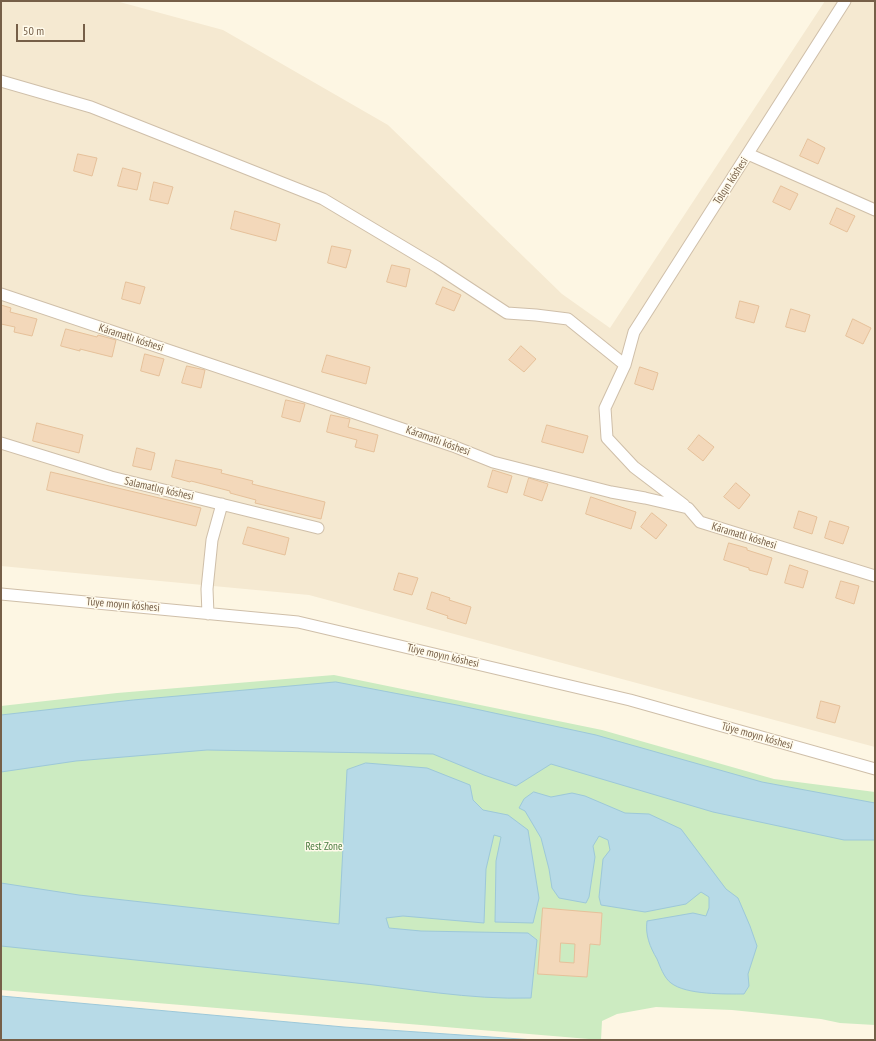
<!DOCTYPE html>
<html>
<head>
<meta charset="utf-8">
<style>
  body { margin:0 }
  #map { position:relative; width:876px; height:1041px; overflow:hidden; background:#fdf6e3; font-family:"PT Sans Narrow",sans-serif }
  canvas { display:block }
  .frame { position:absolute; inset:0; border:2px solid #765f48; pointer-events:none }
  .scale { position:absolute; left:16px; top:24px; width:69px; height:18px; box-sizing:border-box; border:2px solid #765f48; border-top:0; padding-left:5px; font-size:12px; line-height:14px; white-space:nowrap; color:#765f48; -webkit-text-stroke:3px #fffaea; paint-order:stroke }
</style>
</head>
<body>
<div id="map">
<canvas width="876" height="1041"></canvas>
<div class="frame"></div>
<div class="scale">50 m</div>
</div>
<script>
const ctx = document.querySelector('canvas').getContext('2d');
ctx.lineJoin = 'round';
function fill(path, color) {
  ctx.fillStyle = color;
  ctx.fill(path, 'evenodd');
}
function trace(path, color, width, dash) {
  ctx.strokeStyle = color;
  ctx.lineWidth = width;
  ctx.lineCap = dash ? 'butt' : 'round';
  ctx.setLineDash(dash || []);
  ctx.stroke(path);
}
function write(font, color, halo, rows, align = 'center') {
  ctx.font = font + ' "PT Sans Narrow",sans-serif';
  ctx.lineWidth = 3;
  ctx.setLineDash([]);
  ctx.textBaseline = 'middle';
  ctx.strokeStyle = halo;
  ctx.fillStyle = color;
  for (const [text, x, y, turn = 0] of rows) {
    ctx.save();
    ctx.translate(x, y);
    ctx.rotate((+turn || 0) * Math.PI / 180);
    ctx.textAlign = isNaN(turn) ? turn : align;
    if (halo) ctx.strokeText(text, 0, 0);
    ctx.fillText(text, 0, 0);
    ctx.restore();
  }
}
const residential = new Path2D(`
  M 1,1 L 116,1 L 223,30 L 388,125 L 562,294 L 610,328 L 825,1 L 875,1 L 875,747 L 309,595 L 1,566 Z`);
const green = new Path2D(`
  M 334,675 L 602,730 L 774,779 L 875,792 L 875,1025 L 840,1023 L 821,1019 L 732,1010 L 656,1007 L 617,1014 L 602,1021 L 601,1040 L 1,990 L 1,706 L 117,693 Z`);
const water = new Path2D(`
  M 336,682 L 457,705 L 596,735 L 762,782 L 875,803 L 875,840 L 844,840 L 713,812 L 551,764 L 516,786 L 484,775 L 433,754 L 207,750 L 76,761 L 1,772 L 1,715 L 133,700 Z
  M 366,763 L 427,768 L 470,785 L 473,800 L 483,810 L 508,815 L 528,830 L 539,898 L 533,923 L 495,922 L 496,861 L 501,837 L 494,835 L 486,869 L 484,923 L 403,916 L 386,918 L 389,928 L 421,931 L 528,933 L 537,940 L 531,998 C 469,1000 408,988 347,982 C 232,970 116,958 1,946 L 1,883 L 79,895 L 339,924 L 347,770 Z
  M 534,792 L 551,797 L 572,793 L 585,796 L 625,813 L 649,814 L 681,829 L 726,889 L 738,898 L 750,926 L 757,946 L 748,974 L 749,986 L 744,994 C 726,994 686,995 671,983 C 664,978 660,966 657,959 C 650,947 645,935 647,921 L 693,913 L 706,916 L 709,908 L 709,897 L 701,892 L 686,904 L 645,912 L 601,905 L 599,897 L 603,859 L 610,850 L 608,840 L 599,836 L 593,846 L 595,857 L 589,897 L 586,903 L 559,898 L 552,888 L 549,869 L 541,838 L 525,811 L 519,808 L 524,799 Z
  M 1,996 L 344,1027 L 535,1040 L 1,1040 Z`);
const building = new Path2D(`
  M 808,139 L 825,148 L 818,164 L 800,156 Z
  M 78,154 L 97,158 L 92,176 L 74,171 Z
  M 123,168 L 141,173 L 137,190 L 118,186 Z
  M 154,182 L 173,187 L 168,204 L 150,200 Z
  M 781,186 L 798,194 L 790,210 L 773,202 Z
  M 837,208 L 855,216 L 847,232 L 830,224 Z
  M 235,211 L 280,224 L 276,241 L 231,229 Z
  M 332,246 L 351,250 L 346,268 L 328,263 Z
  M 392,265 L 410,269 L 406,287 L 387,282 Z
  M 126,282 L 145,287 L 140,304 L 122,299 Z
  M 443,287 L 461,295 L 454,311 L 436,304 Z
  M 740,301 L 759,306 L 754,323 L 736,318 Z
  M 1,305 L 11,308 L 10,312 L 37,319 L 32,336 L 14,332 L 15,327 L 1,324 Z
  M 791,309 L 810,315 L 805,332 L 786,327 Z
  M 853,319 L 871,328 L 863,344 L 846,336 Z
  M 66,329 L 97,337 L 98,335 L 116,340 L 112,357 L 80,349 L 80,351 L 61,346 Z
  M 521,346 L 536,359 L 524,372 L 509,360 Z
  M 145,354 L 164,359 L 159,376 L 141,371 Z
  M 327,355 L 370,367 L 366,384 L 322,372 Z
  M 187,366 L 205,370 L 201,388 L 182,383 Z
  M 640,367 L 658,373 L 653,390 L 635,384 Z
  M 286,400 L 305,404 L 300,422 L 282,417 Z
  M 331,415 L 350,419 L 348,427 L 378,435 L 374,452 L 355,447 L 357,440 L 327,432 Z
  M 37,423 L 83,435 L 79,453 L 33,441 Z
  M 547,425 L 588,436 L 583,453 L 542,442 Z
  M 699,435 L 714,447 L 703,461 L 688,449 Z
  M 137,448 L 155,453 L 151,470 L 133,466 Z
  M 176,460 L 222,470 L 221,473 L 253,481 L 252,484 L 325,502 L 321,519 L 255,503 L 256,500 L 230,493 L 230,491 L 191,481 L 190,482 L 172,477 Z
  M 493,470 L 512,476 L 507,493 L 488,487 Z
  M 51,472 L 201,508 L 196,526 L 47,490 Z
  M 529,478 L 548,484 L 542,501 L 524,495 Z
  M 736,483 L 750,495 L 739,509 L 724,497 Z
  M 591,497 L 636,512 L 631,529 L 586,514 Z
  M 799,511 L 817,517 L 812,534 L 794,528 Z
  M 652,513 L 667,525 L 656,539 L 641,527 Z
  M 830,521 L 849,527 L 843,544 L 825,538 Z
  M 248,527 L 289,538 L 285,555 L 243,544 Z
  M 729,543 L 747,548 L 747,550 L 772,558 L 767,575 L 749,570 L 749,568 L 724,560 Z
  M 790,565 L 808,571 L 803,588 L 785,583 Z
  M 399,573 L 418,578 L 412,595 L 394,590 Z
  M 841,581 L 859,586 L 854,604 L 836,598 Z
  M 432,592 L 450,598 L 449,600 L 471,607 L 466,624 L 447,618 L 448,616 L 427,609 Z
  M 821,701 L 840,706 L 835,723 L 817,718 Z
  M 543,908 L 602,913 L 600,945 L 590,944 L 587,977 L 538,974 ZM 561,943 L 575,944 L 574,963 L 560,962 Z`);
const minor = new Path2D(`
  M 1,81 L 91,107 L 323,199 L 437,267 L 507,313 L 536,315 L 568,319 L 625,365
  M 748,154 L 875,210
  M 1,294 L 453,446 L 493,462 L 611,492 L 645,498 L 688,508 L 700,522 L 875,576
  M 1,443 L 111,477 L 318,528
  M 684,505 L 634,467 L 607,438 L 605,408 L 625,365 L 634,332 L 845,1
  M 1,594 L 298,622 L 630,700 L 875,769
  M 208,614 L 207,589 L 212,540 L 222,504`);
const streetNames = [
  ["Tolqın kóshesi",731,181,-57],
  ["Káramatlı kóshesi",131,338,18],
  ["Káramatlı kóshesi",438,441,20],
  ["Salamatlıq kóshesi",159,489,13],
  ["Káramatlı kóshesi",744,536,17],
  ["Túye moyın kóshesi",123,605,5],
  ["Túye moyın kóshesi",443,656,13],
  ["Túye moyın kóshesi",757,736,16]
];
const parkNames = [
  ["Rest Zone",324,847]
];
fill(residential, '#f5e9d1');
fill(green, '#ccebc1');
fill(water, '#b7dae7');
trace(water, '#9dc8d9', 1);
fill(building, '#f3d8ba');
trace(building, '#e6c19a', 1);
trace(minor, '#cfbfa9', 13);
trace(minor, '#fff', 11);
write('11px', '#765f48', '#fffaea', streetNames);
write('11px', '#4a7c40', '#fffaea', parkNames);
</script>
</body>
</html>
